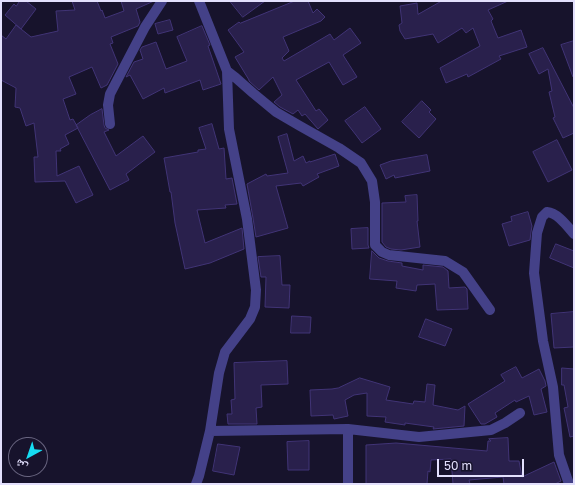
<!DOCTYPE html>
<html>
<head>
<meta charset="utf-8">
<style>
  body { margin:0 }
  #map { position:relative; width:575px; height:485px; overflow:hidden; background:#17132c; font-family:"Golos Text","Noto Naskh Arabic",sans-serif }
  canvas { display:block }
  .frame { position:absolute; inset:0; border:2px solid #e3e0fd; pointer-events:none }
  .north { position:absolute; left:8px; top:437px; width:40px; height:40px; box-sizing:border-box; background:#17132c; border:1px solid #696580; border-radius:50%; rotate:220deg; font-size:11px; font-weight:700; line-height:16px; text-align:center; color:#e3e0fd }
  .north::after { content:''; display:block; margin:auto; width:14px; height:18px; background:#16dcf2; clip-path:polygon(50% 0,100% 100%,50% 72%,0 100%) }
  .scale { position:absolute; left:437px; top:459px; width:87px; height:18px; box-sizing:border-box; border:2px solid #e3e0fd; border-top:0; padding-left:5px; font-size:12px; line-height:14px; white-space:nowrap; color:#e3e0fd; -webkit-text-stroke:3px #17132c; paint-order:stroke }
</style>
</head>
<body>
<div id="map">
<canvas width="575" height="485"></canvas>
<div class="frame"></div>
<div class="north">ش</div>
<div class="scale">50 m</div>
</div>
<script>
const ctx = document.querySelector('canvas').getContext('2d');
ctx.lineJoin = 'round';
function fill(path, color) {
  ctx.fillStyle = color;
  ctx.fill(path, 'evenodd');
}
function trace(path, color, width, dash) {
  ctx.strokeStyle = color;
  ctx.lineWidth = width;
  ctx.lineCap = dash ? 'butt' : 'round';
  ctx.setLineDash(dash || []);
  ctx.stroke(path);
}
const building = new Path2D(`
  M 20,1 L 26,1 L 36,9 L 21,29 L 31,37 L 58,31 L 56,11 L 75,10 L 72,1 L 97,1 L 101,11 L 102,10 L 105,18 L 124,11 L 121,1 L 154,1 L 136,9 L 140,22 L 138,26 L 111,37 L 113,43 L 110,44 L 118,64 L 107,85 L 101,88 L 92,67 L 69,77 L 76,94 L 63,99 L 70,120 L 73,119 L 78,128 L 65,135 L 69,144 L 60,149 L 61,151 L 56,151 L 57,176 L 79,166 L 93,195 L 76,203 L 65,181 L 35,182 L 34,157 L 38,157 L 34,123 L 26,126 L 20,108 L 15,107 L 16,88 L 1,80 L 1,35 L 6,39 L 16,25 L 21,29 L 5,15 L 14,4 L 16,6 Z
  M 230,1 L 265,1 L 243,17 Z
  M 295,1 L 308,1 L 313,13 L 317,9 L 325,17 L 321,21 L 283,37 L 289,51 L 282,58 L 284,61 L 330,34 L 334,40 L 350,28 L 361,43 L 343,55 L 357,77 L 343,85 L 329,62 L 296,80 L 316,111 L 319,109 L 328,120 L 318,129 L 305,114 L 302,116 L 298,110 L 293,114 L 280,107 L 274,102 L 282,95 L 273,77 L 259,90 L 249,81 L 249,80 L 235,57 L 244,52 L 228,30 L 239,22 L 240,23 Z
  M 442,1 L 508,1 L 488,10 L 493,19 L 491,21 L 498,38 L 521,30 L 527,47 L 499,56 L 501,59 L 468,77 L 467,74 L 446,83 L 440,68 L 480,46 L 473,28 L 466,33 L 462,28 L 438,43 L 433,34 L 405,39 L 400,31 L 399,25 L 402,23 L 400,6 L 417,3 L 418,14 Z
  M 170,20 L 173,30 L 158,34 L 155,24 Z
  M 202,26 L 210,45 L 208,46 L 221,84 L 203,90 L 200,80 L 165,93 L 164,88 L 143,99 L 130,75 L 126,77 L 134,62 L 143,59 L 140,50 L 142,47 L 156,42 L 166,69 L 187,61 L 177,37 Z
  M 574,41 L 574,77 L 573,77 L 561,45 Z
  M 543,48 L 574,108 L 574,133 L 563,138 L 553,118 L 555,117 L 549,92 L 552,91 L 548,69 L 539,74 L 529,54 Z
  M 422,101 L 431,110 L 429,112 L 436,119 L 419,138 L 402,122 Z
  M 365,107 L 381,129 L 362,143 L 356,135 L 345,121 Z
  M 102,109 L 104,125 L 105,128 L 109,130 L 104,132 L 116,156 L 143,136 L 155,152 L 126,174 L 129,180 L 110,190 L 76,125 L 90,115 Z
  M 212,124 L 219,149 L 224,148 L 226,179 L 232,178 L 237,204 L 225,205 L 226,208 L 197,210 L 205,243 L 242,228 L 244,249 L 210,263 L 185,269 L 175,223 L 171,192 L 170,192 L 164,158 L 198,152 L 198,150 L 206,149 L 199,128 Z
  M 287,134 L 294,161 L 303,156 L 306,163 L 310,161 L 310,162 L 335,154 L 339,166 L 317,174 L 319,177 L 303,186 L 301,183 L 276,186 L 288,228 L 256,237 L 253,218 L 247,184 L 266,174 L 267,176 L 288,173 L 278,137 Z
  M 557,140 L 572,170 L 548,182 L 533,152 Z
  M 427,155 L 430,171 L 395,178 L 394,175 L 386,179 L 380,165 L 391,161 Z
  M 417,195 L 418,221 L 417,221 L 420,247 L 401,250 L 391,249 L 386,247 L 382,242 L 382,203 L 406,202 L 405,196 Z
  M 528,212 L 532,226 L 531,232 L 530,240 L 509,246 L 502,224 L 512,221 L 511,217 Z
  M 368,228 L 368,245 L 369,248 L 352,249 L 351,229 Z
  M 556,244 L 574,251 L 574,268 L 550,258 Z
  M 372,251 L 379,258 L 388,261 L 402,263 L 402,266 L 423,270 L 423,265 L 443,267 L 448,271 L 449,288 L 465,287 L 467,289 L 468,309 L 437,310 L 435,284 L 417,285 L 416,291 L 396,288 L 397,281 L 370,279 Z
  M 280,256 L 282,285 L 290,285 L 289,308 L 265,307 L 266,277 L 261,277 L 258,257 Z
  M 574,312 L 574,347 L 554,348 L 551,314 Z
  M 292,316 L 311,317 L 310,333 L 291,333 Z
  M 426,319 L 452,329 L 445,346 L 419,337 Z
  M 287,361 L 288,384 L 261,385 L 262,407 L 256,408 L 257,424 L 228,424 L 227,414 L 232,414 L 231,400 L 235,399 L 234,363 Z
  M 516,367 L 522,378 L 539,369 L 545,381 L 546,386 L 541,389 L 547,412 L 534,415 L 529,396 L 516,402 L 515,400 L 495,413 L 497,417 L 485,424 L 481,424 L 468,404 L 505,381 L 501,375 Z
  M 562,368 L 574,369 L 574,436 L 570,437 L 564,408 L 568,407 L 564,385 L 562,385 Z
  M 360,378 L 390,387 L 386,400 L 413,404 L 414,401 L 425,402 L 427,384 L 435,385 L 433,405 L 458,410 L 465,406 L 464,426 L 433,429 L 434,427 L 405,423 L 405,425 L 385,422 L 386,417 L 367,416 L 367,393 L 354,395 L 345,400 L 348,416 L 334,419 L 333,415 L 311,416 L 310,390 L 332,389 L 338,388 Z
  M 508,438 L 509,461 L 519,461 L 522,477 L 554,462 L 561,481 L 555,484 L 504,484 L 503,477 L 469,480 L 470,484 L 453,484 L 451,459 L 431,460 L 430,472 L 428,471 L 427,484 L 366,484 L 366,445 L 396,443 L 487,451 L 488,441 L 491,441 L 489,439 Z
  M 309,441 L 309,470 L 288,470 L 287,442 Z
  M 218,444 L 240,447 L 234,475 L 213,471 Z`);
const minor = new Path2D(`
  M 227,71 L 236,78 L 253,93 L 276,112 L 300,126 L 339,148 L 361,163 L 372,181 L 375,202 L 375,245 L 382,252 L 389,255 L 445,261 L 463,272 L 490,310
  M 110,124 L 108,105 L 110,94 L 145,27 L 162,1
  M 348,429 L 348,484
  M 210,431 L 348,429 L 419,437 L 491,430 L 505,423 L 520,413
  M 196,484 L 199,476 L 210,431 L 219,373 L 225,352 L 250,319 L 255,307 L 256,290 L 247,219 L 229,129 L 227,71 L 199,1
  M 569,484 L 559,455 L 553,387 L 543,341 L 534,273 L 537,233 L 542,217 L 547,212 C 558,213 567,226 574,234`);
fill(building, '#29204c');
trace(building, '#413476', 1);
trace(minor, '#444188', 10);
</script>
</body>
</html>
